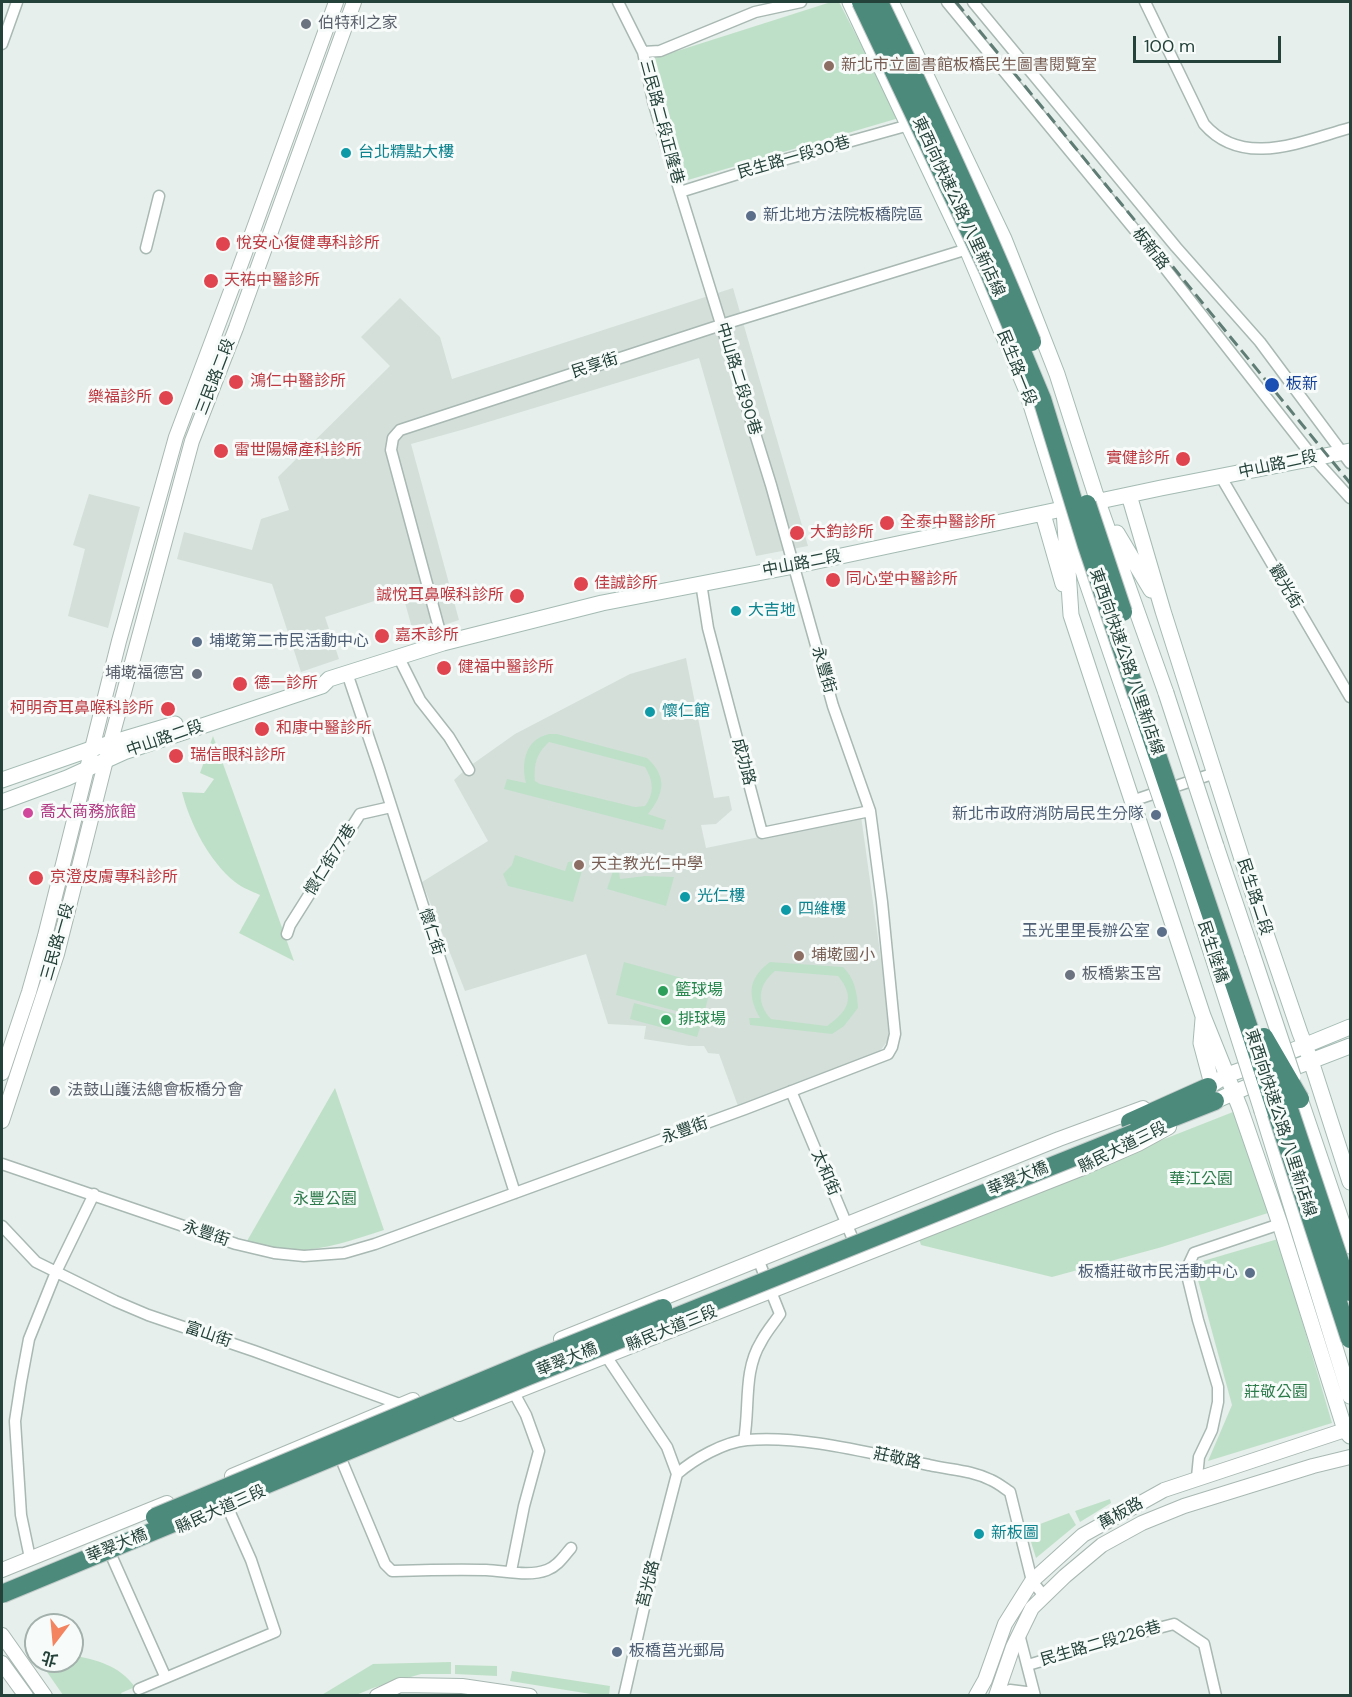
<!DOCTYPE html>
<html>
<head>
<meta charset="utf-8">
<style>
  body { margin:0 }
  #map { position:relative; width:1352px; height:1697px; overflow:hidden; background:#e6efeb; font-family:"DM Sans","Noto Sans TC",sans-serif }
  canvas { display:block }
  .frame { position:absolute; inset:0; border:3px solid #24423a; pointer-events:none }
  .north { position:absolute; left:24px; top:1613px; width:60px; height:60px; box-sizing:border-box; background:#f7fbf9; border:2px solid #a3b1ad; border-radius:50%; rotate:196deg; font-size:16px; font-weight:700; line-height:24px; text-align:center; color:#24423a }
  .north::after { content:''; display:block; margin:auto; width:21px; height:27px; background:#f4845f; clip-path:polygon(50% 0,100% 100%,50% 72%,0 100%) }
  .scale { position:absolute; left:1133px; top:36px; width:148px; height:27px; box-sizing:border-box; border:3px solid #24423a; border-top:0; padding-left:8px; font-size:18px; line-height:21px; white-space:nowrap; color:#24423a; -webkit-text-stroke:4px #f7fbf9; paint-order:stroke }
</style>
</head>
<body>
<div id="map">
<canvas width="1352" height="1697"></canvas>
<div class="frame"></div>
<div class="north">北</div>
<div class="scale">100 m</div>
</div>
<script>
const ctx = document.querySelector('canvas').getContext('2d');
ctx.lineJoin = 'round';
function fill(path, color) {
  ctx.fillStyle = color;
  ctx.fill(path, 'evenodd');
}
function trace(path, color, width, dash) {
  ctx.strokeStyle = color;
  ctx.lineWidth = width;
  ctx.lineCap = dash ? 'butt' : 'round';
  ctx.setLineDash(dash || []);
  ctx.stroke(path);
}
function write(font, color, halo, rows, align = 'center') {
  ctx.font = font + ' "DM Sans","Noto Sans TC",sans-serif';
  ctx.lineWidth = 6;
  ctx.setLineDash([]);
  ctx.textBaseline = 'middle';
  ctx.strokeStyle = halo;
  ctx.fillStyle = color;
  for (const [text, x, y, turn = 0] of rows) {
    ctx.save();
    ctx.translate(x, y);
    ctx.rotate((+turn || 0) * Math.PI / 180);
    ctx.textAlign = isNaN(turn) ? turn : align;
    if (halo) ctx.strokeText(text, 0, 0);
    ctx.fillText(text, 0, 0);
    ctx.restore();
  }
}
const built = new Path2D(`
  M 733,288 L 808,546 L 756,556 L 699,358 L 465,429 L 411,444 L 459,620 L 414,635 L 402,592 L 325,617 L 339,659 L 301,672 L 272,584 L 177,559 L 184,532 L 252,550 L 261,519 L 289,510 L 278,477 L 390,366 L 361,337 L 400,298 L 440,337 L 452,379 Z
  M 89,494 L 140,507 L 108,628 L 68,616 L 85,549 L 73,545 Z
  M 686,658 L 714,798 L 729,796 L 732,810 L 716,824 L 701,825 L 706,848 L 861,816 L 883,974 L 889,1039 L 880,1051 L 738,1106 L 719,1054 L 708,1053 L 704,1046 L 689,1046 L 644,1039 L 646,1026 L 608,1024 L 586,954 L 465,991 L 422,882 L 488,841 L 454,780 L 467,768 L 515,734 L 630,674 Z`);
const green = new Path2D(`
  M 831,2 L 839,2 L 899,118 L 688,180 L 652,59 Z
  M 549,734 L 557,734 L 647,758 C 668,777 664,794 648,814 L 666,820 L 663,830 L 504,789 L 507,779 L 526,783 C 521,763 525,739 549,734 ZM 549,742 L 645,767 C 653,780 655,793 645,806 L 635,807 L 540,784 L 535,781 C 534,764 536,754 549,742 Z
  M 213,736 L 294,961 L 239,933 L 260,895 C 252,891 242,888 235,882 C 209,861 190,824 182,792 L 204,793 L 214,779 L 200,773 Z
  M 515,855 L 565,871 L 568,862 L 585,860 L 573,902 L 508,886 L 503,874 L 512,865 Z
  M 613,871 L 619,872 L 620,879 L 645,876 L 674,877 L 666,906 L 607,889 Z
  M 624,962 L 711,986 L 703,1018 L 616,995 Z
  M 770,962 L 843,967 C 855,979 857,992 858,1008 L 844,1026 L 832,1034 L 750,1025 L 749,1018 L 760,1018 C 747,995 748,978 770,962 ZM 775,971 L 838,976 C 856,998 848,1011 827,1026 L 771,1019 C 756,1003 758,985 775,971 Z
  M 634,1003 L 702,1021 L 697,1037 L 630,1019 Z
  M 335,1088 L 384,1230 C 350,1241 311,1255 274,1249 C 265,1247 255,1244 247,1241 Z
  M 1233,1112 L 1268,1213 L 1162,1247 L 1052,1277 L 921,1245 L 918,1236 Z
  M 1278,1239 L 1332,1423 L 1208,1461 L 1232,1405 L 1195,1269 L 1203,1261 Z
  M 1110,1499 L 1111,1503 L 1080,1522 L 1075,1511 Z
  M 1069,1513 L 1076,1525 L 1036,1558 L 1027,1529 Z
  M 72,1655 C 97,1660 119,1665 135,1687 L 121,1693 L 122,1695 L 63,1695 L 47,1672 L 61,1661 L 72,1661 Z
  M 451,1662 L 451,1674 L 421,1674 L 373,1688 L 356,1695 L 320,1696 L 373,1664 Z
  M 455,1665 L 497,1666 L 497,1676 L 455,1674 Z
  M 512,1671 L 610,1686 L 609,1695 L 597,1695 L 510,1681 Z`);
const minor = new Path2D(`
  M 947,2 L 1139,235 L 1313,457 L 1350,498
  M 973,2 L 1176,247 L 1260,342 L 1350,463
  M 1145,2 L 1204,124 C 1243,169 1302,141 1350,128
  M 2,44 L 17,2
  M 643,52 L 660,51 L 755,12 L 801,2
  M 680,192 L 776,162 L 909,125
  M 146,248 L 159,196
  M 1221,477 L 1350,697
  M 701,583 L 708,628 L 762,833 L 870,811
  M 443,643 L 391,450 L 393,438 L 400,430 L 721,325 L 974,247
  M 398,656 L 420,700 L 449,737 L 469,770
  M 347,673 L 379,768 L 515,1193
  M 1132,801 L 1215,773
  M 287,934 L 290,925 L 360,814 L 391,807
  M 791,1091 L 857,1249
  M 2,1164 L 236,1244 L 274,1253 L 304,1256 L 344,1253 L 375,1244 L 745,1109 L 888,1054 L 892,1047 L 895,1034 L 882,902 L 870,811 L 833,706 L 771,485 L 671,163 L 653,101 L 643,52 L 618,2
  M 2,1226 L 36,1262 L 115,1301 L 148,1315 L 254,1351 L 405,1406
  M 606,1356 L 667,1447 L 677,1474
  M 744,1440 C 750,1408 743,1371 761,1342 C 766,1332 774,1323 780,1314 L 758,1259
  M 341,1459 L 385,1564 L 392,1571 C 424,1570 455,1569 486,1570 C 506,1571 529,1577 547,1570 C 558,1566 564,1556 571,1548
  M 677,1474 C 694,1459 724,1442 747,1440 C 804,1435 872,1454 929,1465 C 950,1470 971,1470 991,1480 C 998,1483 1004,1488 1010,1492 L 1032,1581 L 1044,1596
  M 1197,1477 L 1199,1457 L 1212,1430 L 1218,1402 L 1218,1387 L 1198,1320 L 1188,1279 L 1188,1266 L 1194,1253 L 1280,1224
  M 111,1555 L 165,1676
  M 30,1558 L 21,1515 L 15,1421 L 21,1382 L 29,1339 L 56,1272 L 94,1194
  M 511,1571 L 524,1506 L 539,1451 L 526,1415 L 514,1393
  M 1019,1634 L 1035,1696
  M 1028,1665 L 1108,1641 L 1174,1624 L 1204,1644 L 1216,1696
  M 139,1689 L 275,1632 L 251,1560 L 227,1506 L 221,1500
  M 997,1694 L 1010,1690 L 1034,1693
  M 624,1696 L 656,1555 L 677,1474`);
const tertiary = new Path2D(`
  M 2,1073 L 29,992 L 45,936 L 119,641 L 176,437 L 238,272 L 336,2
  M 2,1121 L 57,954 L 110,744 L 192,441 L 236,328 L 354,2
  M 561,1339 L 1059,1139 L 1143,1108
  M 459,1414 L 1083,1168 L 1138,1144 L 1169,1127
  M 232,1476 L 413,1400
  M 2,1570 L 167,1503
  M 2,1635 L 45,1696
  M 2,1663 L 26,1696
  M 377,1696 L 400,1685 L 462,1686 L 530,1696
  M 976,1696 L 985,1680 L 1005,1624 L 1032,1581 L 1083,1535 L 1164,1490 L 1345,1430
  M 996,1696 L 1013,1647 L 1032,1608 L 1065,1576 L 1102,1545 L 1142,1523 L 1184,1506 L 1313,1466 L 1350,1457`);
const secondary = new Path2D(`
  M 850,2 L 967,249 L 1026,389 L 1085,577 L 1129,706
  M 891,2 L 1004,239 L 1025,292 L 1057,374 L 1098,502 L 1166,693
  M 1129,495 L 1163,611 L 1263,925 L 1300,1033 L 1311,1061 L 1350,1182
  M 1064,510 L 1071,615 L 1203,1016 L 1240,1108 L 1280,1224 L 1345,1430 L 1350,1436
  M 1043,514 L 1063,584
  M 1117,533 L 1151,590
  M 2,780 L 91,749 L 175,724
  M 2,802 L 67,778 L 124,752 L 322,686 L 329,679 L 443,643 L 602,603 L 794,566 L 1161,488 L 1350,451
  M 1216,846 L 1252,953
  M 1203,1019 L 1201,1043 L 1212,1084
  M 1208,1087 L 1227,1075 L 1267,1061 L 1350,1027
  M 1300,1099 L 1350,1246
  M 1215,1101 L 1272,1076 L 1350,1046
  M 1262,1111 L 1350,1396`);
const trunk = new Path2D(`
  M 1130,1122 L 1208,1087
  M 1134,1133 L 1215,1101`);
const rail = new Path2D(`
  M 956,2 L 1350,483`);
const secondaryBridge = new Path2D(`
  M 1166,693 L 1216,846
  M 1129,706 L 1181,858 L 1262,1111
  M 1252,953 L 1293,1076`);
const trunkBridge = new Path2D(`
  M 861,2 L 988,270 L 1042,399 L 1087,546 L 1251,1034 L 1350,1339
  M 879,2 C 933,114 985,226 1032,342
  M 1087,504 L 1123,612
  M 1264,1037 L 1300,1099
  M 1281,1085 L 1350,1292
  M 155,1517 L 533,1360 L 663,1308
  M 2,1594 L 526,1377 L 1134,1133`);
const markers = [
  [306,24,6,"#6b7280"],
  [829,66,6,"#8d6e63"],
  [346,153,6,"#0f9aa8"],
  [751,216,6,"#5c6f8a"],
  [223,244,8,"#e0444e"],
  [211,281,8,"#e0444e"],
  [236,382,8,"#e0444e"],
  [1272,385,8,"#1a4fb4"],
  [166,398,8,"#e0444e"],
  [221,451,8,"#e0444e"],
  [1183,459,8,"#e0444e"],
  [887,523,8,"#e0444e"],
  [797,533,8,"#e0444e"],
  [833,580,8,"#e0444e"],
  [581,584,8,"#e0444e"],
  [517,596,8,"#e0444e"],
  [736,611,6,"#0f9aa8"],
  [382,636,8,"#e0444e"],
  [197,642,6,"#5c6f8a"],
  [444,668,8,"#e0444e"],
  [197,674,6,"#6b7280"],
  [240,684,8,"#e0444e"],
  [168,709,8,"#e0444e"],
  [650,712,6,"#0f9aa8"],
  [262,729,8,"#e0444e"],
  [176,756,8,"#e0444e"],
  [28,813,6,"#d1479c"],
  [1156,815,6,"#5c6f8a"],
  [579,865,6,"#8d6e63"],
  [36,878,8,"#e0444e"],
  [685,897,6,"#0f9aa8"],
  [786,910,6,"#0f9aa8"],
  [1162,932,6,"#5c6f8a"],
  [799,956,6,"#8d6e63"],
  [1070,975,6,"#6b7280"],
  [663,991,6,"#2e9e5b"],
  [666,1020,6,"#2e9e5b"],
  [55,1091,6,"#6b7280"],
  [1250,1273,6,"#5c6f8a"],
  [979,1534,6,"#0f9aa8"],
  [617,1652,6,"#5c6f8a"]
];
const worshipNames = [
  ["伯特利之家",318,24],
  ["埔墘福德宮",185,674,"right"],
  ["板橋紫玉宮",1082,975],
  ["法鼓山護法總會板橋分會",67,1091]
];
const educationNames = [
  ["新北市立圖書館板橋民生圖書閱覽室",841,66],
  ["天主教光仁中學",591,865],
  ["埔墘國小",811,956]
];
const streetNames = [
  ["三民路二段正隆巷",661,122,75],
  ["民生路一段30巷",794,158,-16],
  ["東西向快速公路 八里新店線",958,207,65],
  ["板新路",1150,249,52],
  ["民享街",595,366,-18],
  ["民生路一段",1016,368,68],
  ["三民路二段",216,377,-69],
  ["中山路二段90巷",738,379,73],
  ["中山路二段",1278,465,-12],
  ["中山路二段",802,564,-11],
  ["觀光街",1285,587,59],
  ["東西向快速公路 八里新店線",1126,662,71],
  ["永豐街",823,670,74],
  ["中山路二段",165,739,-19],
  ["成功路",743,762,75],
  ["懷仁街77巷",331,860,-58],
  ["民生路二段",1254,897,72],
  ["懷仁街",431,932,72],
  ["三民路一段",58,942,-74],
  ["民生陸橋",1212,952,72],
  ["東西向快速公路 八里新店線",1280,1123,72],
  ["永豐街",685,1131,-20],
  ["縣民大道三段",1123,1148,-26],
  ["太和街",825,1173,67],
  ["華翠大橋",1018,1179,-22],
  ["永豐街",206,1234,19],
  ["縣民大道三段",672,1329,-22],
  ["富山街",208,1335,19],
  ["華翠大橋",567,1360,-22],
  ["莊敬路",897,1459,12],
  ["縣民大道三段",221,1510,-24],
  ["萬板路",1121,1514,-29],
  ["華翠大橋",117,1546,-22],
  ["莒光路",649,1584,-76],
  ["民生路二段226巷",1101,1644,-16]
];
const cultureNames = [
  ["台北精點大樓",358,153],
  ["大吉地",748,611],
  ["懷仁館",662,712],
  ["光仁樓",697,897],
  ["四維樓",798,910],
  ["新板圖",991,1534]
];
const serviceNames = [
  ["新北地方法院板橋院區",763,216],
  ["埔墘第二市民活動中心",209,642],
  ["新北市政府消防局民生分隊",1144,815,"right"],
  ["玉光里里長辦公室",1150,932,"right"],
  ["板橋莊敬市民活動中心",1238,1273,"right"],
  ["板橋莒光郵局",629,1652]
];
const healthNames = [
  ["悅安心復健專科診所",236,244],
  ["天祐中醫診所",224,281],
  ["鴻仁中醫診所",250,382],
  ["樂福診所",152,398,"right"],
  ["雷世陽婦產科診所",234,451],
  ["實健診所",1170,459,"right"],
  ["全泰中醫診所",900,523],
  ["大鈞診所",810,533],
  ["同心堂中醫診所",846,580],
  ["佳誠診所",594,584],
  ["誠悅耳鼻喉科診所",504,596,"right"],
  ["嘉禾診所",395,636],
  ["健福中醫診所",458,668],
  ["德一診所",254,684],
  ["柯明奇耳鼻喉科診所",154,709,"right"],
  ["和康中醫診所",276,729],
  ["瑞信眼科診所",190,756],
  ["京澄皮膚專科診所",50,878]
];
const transitNames = [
  ["板新",1286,385]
];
const hotelNames = [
  ["喬太商務旅館",40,813]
];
const leisureNames = [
  ["籃球場",675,991],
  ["排球場",678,1020]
];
const parkNames = [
  ["華江公園",1201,1180],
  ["永豐公園",325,1200],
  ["莊敬公園",1276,1393]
];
fill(built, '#d4dfda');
fill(green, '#bfe0c8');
trace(minor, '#a8b8b2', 13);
trace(tertiary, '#a8b8b2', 16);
trace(secondary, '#a4bbb3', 17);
trace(trunk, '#c2cac8', 20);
trace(minor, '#fff', 10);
trace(tertiary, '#fff', 14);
trace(secondary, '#fff', 15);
trace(trunk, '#4c8a7c', 18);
trace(rail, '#5f7d75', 3, [12, 6]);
trace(secondaryBridge, '#a4bbb3', 17, []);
trace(trunkBridge, '#c2cac8', 20, []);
trace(secondaryBridge, '#fff', 15);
trace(trunkBridge, '#4c8a7c', 18);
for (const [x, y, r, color] of markers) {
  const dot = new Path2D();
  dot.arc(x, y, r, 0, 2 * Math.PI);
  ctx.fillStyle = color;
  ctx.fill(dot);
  trace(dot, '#f7fbf9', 2);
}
write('16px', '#5b616d', '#f7fbf9', worshipNames, 'left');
write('16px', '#785e54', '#f7fbf9', educationNames, 'left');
write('16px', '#24423a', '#f7fbf9', streetNames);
write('16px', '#0d838f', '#f7fbf9', cultureNames, 'left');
write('16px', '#4e5e75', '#f7fbf9', serviceNames, 'left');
write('16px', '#be3a42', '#f7fbf9', healthNames, 'left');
write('16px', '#164399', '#f7fbf9', transitNames, 'left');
write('16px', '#b23c85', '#f7fbf9', hotelNames, 'left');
write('16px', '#27864d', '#f7fbf9', leisureNames, 'left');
write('16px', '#2d7a4b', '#f7fbf9', parkNames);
</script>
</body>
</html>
